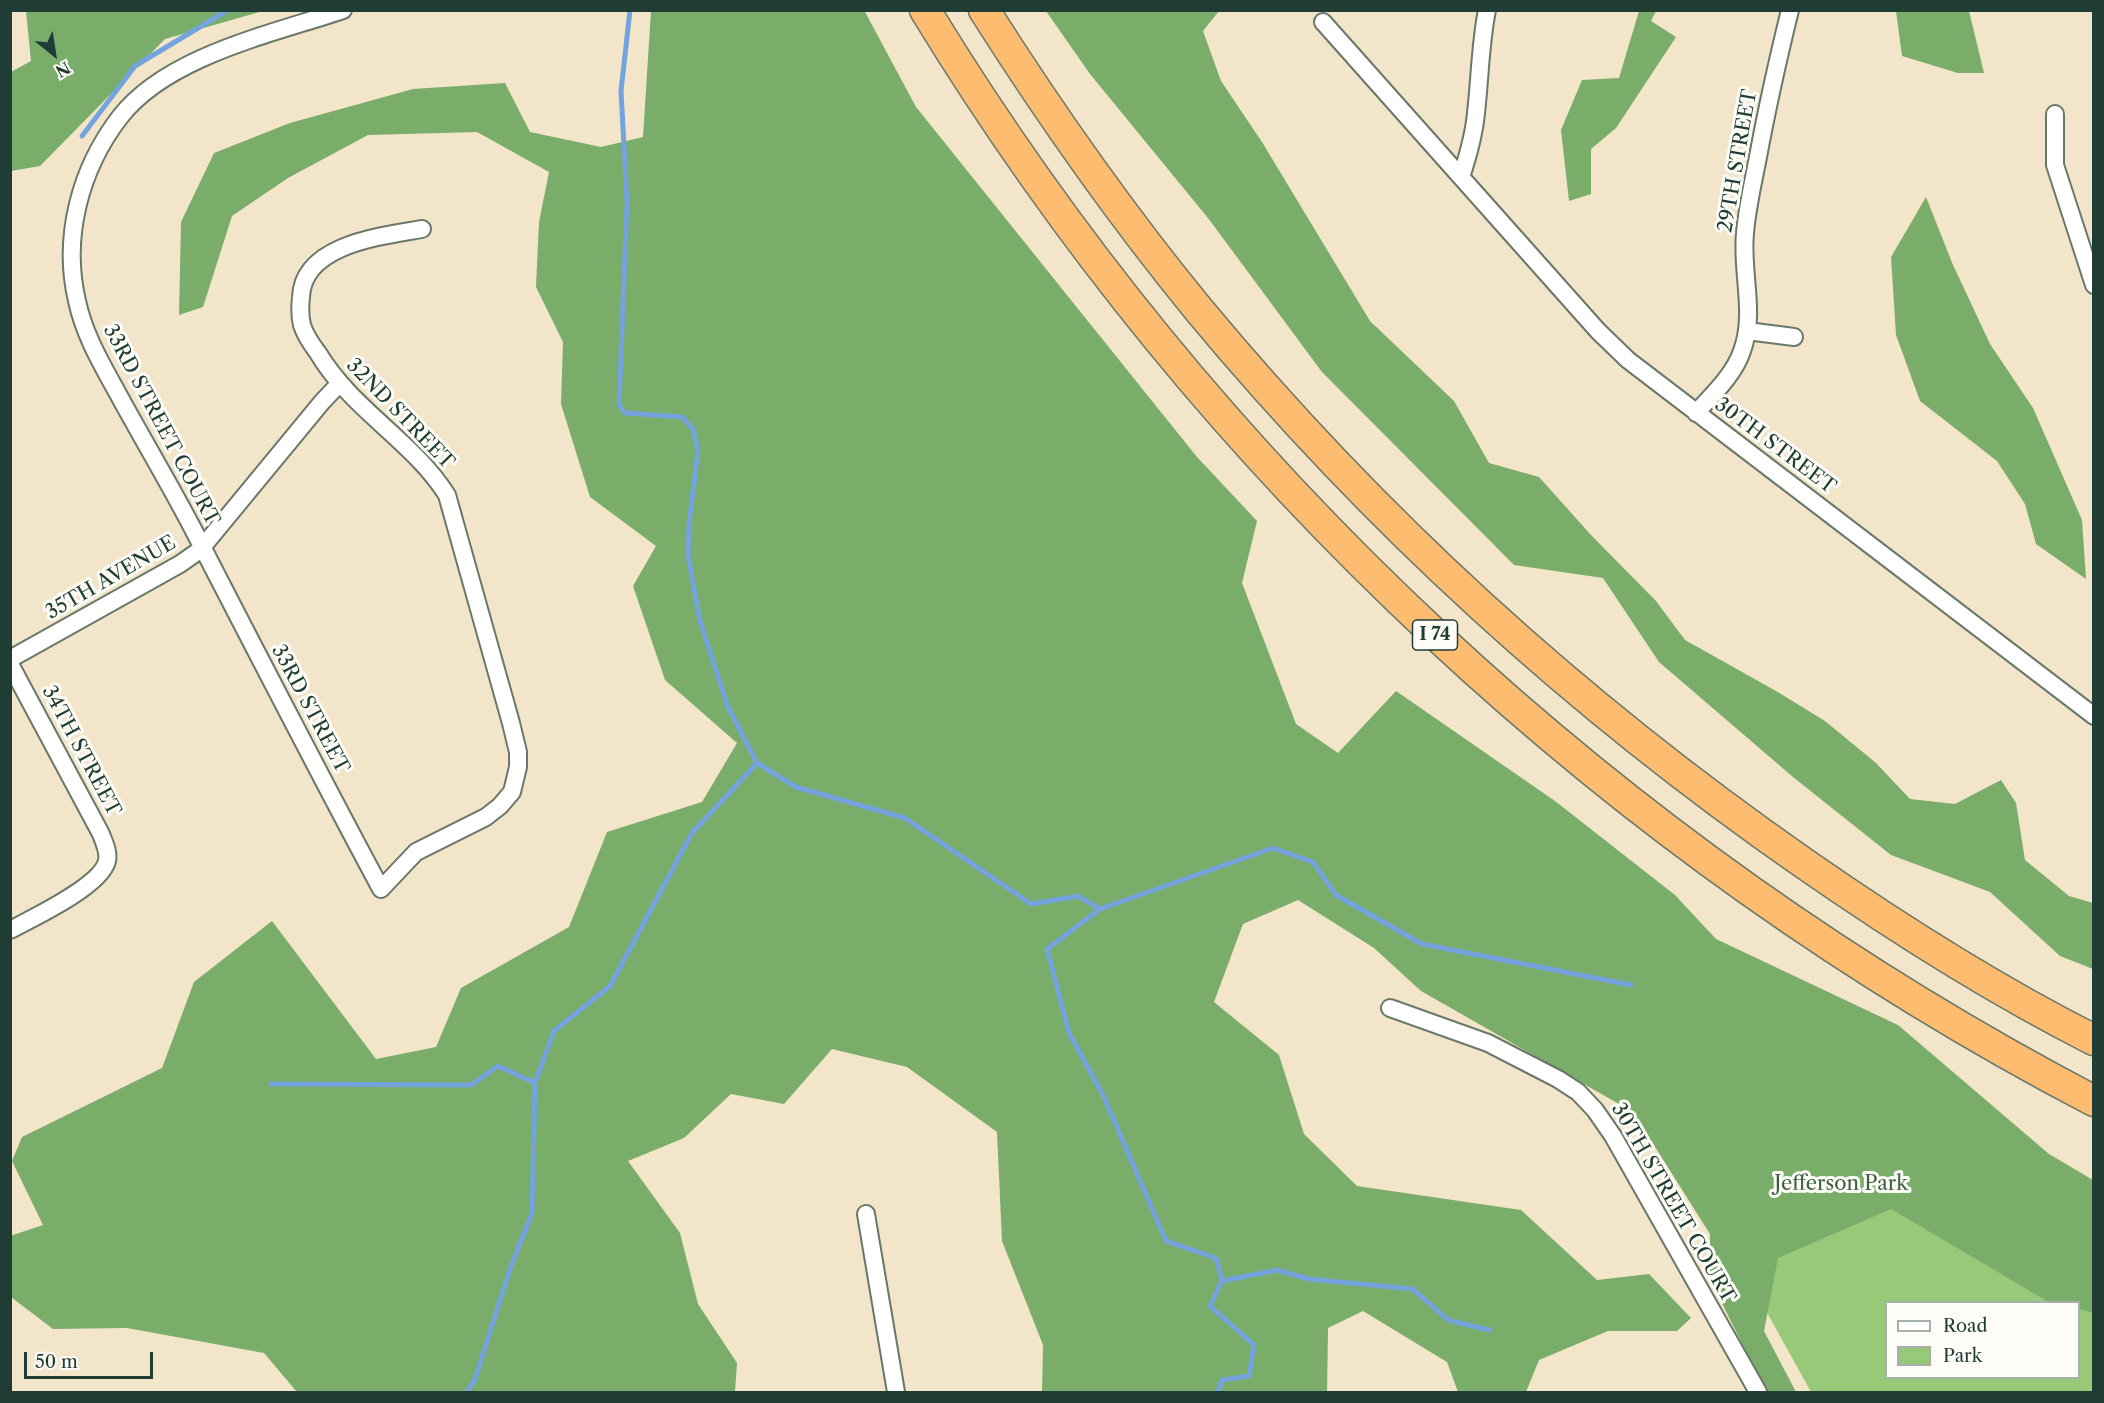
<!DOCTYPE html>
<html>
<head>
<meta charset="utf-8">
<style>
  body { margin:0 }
  #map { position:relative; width:2104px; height:1403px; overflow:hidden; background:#f2e5ca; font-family:"Libre Caslon Text",serif }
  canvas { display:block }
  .frame { position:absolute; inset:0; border:12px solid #1f3d34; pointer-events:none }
  .legend { position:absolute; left:1885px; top:1301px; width:195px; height:78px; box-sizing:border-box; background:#fdfcf7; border:2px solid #a4b0a9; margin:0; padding:8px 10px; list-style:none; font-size:18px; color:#1f3d34 }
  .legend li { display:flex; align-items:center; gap:12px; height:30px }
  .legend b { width:30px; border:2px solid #a4b0a9 }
  .north { position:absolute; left:24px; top:24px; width:60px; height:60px; -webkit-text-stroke:4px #fdfcf7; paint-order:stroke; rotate:150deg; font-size:16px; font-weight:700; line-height:24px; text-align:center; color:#1f3d34 }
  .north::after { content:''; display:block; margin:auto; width:21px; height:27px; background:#1f3d34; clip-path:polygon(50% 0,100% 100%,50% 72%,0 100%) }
  .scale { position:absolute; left:24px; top:1352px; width:129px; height:27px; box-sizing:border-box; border:3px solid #1f3d34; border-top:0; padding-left:8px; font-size:18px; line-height:21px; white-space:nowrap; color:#1f3d34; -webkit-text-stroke:4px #fdfcf7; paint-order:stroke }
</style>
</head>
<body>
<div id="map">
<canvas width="2104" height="1403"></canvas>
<div class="frame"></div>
<ul class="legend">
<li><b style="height:8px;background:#fff"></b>Road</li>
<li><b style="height:16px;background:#97c979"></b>Park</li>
</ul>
<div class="north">N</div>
<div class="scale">50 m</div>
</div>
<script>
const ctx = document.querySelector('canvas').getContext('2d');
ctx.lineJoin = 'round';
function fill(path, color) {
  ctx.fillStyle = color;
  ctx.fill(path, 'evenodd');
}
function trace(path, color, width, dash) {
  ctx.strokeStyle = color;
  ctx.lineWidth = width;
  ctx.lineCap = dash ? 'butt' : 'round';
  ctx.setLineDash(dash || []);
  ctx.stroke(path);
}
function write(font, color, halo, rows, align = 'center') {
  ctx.font = font + ' "Libre Caslon Text",serif';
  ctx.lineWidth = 6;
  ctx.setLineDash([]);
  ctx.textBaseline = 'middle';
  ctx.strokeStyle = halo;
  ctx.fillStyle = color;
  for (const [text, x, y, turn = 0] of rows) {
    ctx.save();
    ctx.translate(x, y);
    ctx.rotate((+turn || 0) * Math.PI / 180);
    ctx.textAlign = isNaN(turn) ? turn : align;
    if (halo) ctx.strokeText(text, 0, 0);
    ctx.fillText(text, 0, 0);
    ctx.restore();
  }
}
const green = new Path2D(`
  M 1487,807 L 2093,1194 L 2093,1392 L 1811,1392 ZM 1886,1302 L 2078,1302 L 2078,1378 L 1886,1378 Z`);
const forest = new Path2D(`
  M 864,10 L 916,107 L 1197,457 L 1257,521 L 1242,583 L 1296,724 L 1338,753 L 1396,691 L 1555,801 L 1675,895 L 1716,939 L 1898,1025 L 2049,1154 L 2093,1180 L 2094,1313 L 2079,1309 L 2078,1302 L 2047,1301 L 1891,1209 L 1778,1258 L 1764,1331 L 1796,1392 L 1766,1392 L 1710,1279 L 1710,1234 L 1633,1112 L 1421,991 L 1374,948 L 1298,900 L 1243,924 L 1214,1002 L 1279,1055 L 1304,1134 L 1357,1186 L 1521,1210 L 1597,1280 L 1649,1274 L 1691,1318 L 1677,1331 L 1608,1331 L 1539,1360 L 1526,1392 L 1458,1392 L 1447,1362 L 1363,1311 L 1328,1328 L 1327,1392 L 1042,1392 L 1043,1345 L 1002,1241 L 997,1132 L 907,1067 L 832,1049 L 784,1104 L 731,1094 L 684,1138 L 628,1161 L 680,1233 L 698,1304 L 737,1363 L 735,1392 L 297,1392 L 264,1353 L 127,1328 L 53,1329 L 11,1297 L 10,1236 L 43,1225 L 12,1161 L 22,1137 L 162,1068 L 194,982 L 272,921 L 376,1059 L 436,1047 L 461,988 L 569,927 L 607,832 L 702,802 L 737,743 L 665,680 L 633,586 L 656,546 L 590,497 L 561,404 L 563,342 L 536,287 L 539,222 L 549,172 L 477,132 L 368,135 L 288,178 L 232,216 L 203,307 L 179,315 L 181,222 L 214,153 L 290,123 L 413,89 L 505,83 L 530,132 L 601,147 L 643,137 L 651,11 Z
  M 26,11 L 26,10 L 263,11 L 165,39 L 40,166 L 11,171 L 11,72 L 31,61 Z
  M 1046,11 L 1219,11 L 1203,31 L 1221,81 L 1262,142 L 1370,321 L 1454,401 L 1489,463 L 1539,477 L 1591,535 L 1656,601 L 1685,640 L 1776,691 L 1825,721 L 1876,763 L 1910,799 L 1955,804 L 2001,780 L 2016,803 L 2025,860 L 2069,896 L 2093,903 L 2093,969 L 2060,956 L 1990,892 L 1891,855 L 1793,777 L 1659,662 L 1603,578 L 1514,565 L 1322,372 L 1208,218 L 1090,74 Z
  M 1639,11 L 1656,11 L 1651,21 L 1676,37 L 1616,128 L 1591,149 L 1591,194 L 1569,201 L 1561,130 L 1582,80 L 1619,78 Z
  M 1896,11 L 1969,11 L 1984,73 L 1958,73 L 1902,56 Z
  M 1926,197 L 1953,265 L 1990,344 L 2033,408 L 2082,520 L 2086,579 L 2036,544 L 2025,504 L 1997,461 L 1920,401 L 1896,335 L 1891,257 Z`);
const stream = new Path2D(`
  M 630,10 L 621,91 L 627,202 L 619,405 L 625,413 L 682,417 L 693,429 L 698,451 L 689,523 L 688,556 L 700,621 L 728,707 L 757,763 L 796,787 L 905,818 L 1031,904 L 1078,896 L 1100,909 L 1047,949 L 1069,1033 L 1103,1095 L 1166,1241 L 1216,1258 L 1222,1281 L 1210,1306 L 1254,1345 L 1249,1376 L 1222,1380 L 1218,1392
  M 82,136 L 135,66 L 228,10
  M 1100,909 L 1273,848 L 1313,862 L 1336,895 L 1422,944 L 1631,985
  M 271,1084 L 471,1085 L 498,1066 L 535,1083
  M 1222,1281 L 1277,1270 L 1309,1279 L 1413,1289 L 1448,1320 L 1489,1330
  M 467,1392 L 475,1379 L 510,1269 L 532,1213 L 535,1083 L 554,1031 L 610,986 L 692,833 L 757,763`);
const street = new Path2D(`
  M 343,10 C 272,34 167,56 120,117 C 80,169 62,237 77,301 C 84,334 101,363 117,392 C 142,438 169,483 193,529 C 255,649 317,770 381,889 L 416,852 L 486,817 L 500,806 L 512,792 L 518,767 L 518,752 L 511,723 L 447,495 C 412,440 353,411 318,353 C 312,345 305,335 302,325 C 300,317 300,306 301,297 C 303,244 382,236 422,229
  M 1323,22 L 1598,331 L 1628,360 L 2094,716
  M 2055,114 L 2055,165 L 2094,285
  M 1461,177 C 1468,156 1474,135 1476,113 C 1480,79 1480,45 1487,10
  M 1747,331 L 1794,337
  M 1696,413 C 1712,395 1734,375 1742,351 C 1756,313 1741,272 1745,233 C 1747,208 1753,183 1758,157 C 1767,108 1778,59 1790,10
  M 10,659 L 180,564 L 200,550 L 322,402 L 339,384
  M 10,664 L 101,834 C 104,842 109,852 107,861 C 101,886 33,918 10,930
  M 1390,1008 L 1488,1043 L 1558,1079 L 1578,1092 L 1595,1110 L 1613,1136 L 1758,1392
  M 866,1214 L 896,1392`);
const highway = new Path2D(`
  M 925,10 C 1206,471 1616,851 2094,1101
  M 984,10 C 1050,114 1121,215 1199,310 C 1375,522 1579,707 1805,864 C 1897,928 1993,989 2094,1040`);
const shields = [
  [1435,635,45]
];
const shieldNames = [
  ["I 74",1435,635]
];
const streetNames = [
  ["29TH STREET",1738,161,-80],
  ["32ND STREET",400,414,46],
  ["33RD STREET COURT",161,425,62],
  ["30TH STREET",1775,446,37],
  ["35TH AVENUE",111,578,-30],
  ["33RD STREET",310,709,62],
  ["34TH STREET",81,751,62],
  ["30TH STREET COURT",1673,1203,60]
];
const parkNames = [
  ["Jefferson Park",1841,1184]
];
fill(green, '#97c979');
fill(forest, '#79ad69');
trace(stream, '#74a3dd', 5);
trace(street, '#697868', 20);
trace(highway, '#697868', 33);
trace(street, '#fff', 16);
trace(highway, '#fdbc70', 30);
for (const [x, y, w] of shields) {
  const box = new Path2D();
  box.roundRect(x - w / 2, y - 15, w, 30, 4.5);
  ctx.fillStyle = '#fdfcf7';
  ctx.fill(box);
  trace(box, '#1f3d34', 1.5);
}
write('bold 18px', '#1f3d34', null, shieldNames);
write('20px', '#1f3d34', '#fdfcf7', streetNames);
write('20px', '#3d6045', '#fdfcf7', parkNames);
</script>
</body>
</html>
